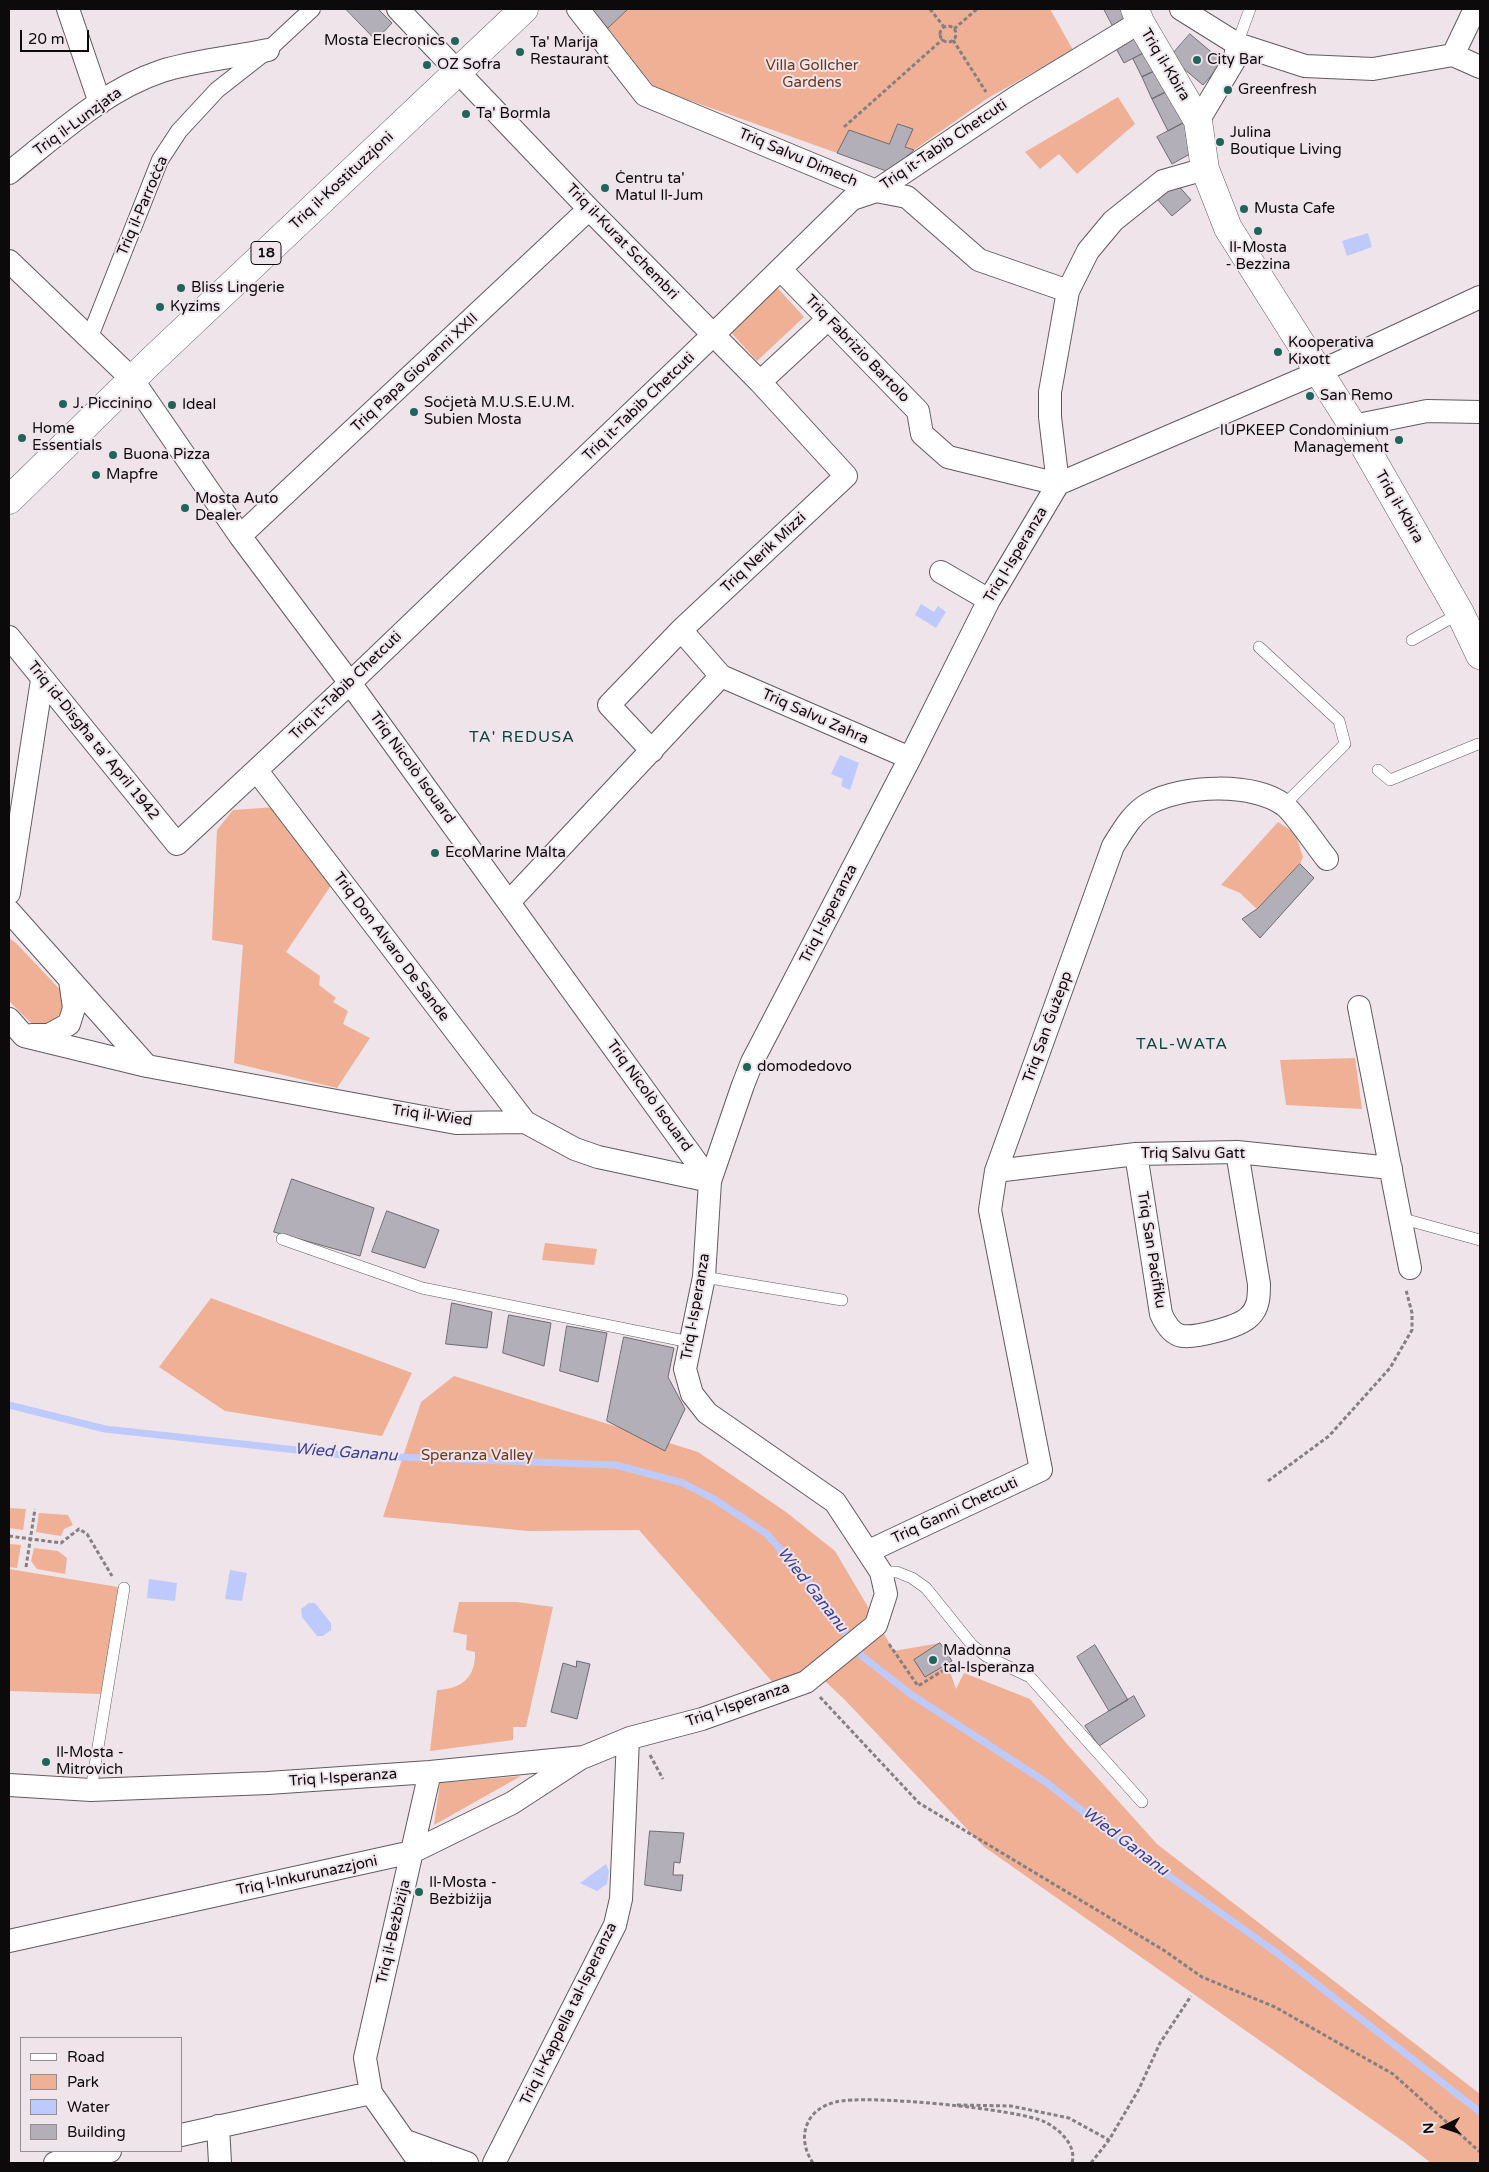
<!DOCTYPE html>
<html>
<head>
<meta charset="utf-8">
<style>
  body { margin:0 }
  #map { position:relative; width:1489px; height:2172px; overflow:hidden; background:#eee4ea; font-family:"Varela Round",sans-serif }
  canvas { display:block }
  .frame { position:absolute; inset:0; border:10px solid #0d0a0c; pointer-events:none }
  .legend { position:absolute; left:20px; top:2037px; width:162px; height:115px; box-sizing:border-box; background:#eee4ea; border:1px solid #948d91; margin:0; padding:6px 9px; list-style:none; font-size:15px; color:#0d0a0c }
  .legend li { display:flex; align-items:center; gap:10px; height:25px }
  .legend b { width:25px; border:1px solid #948d91 }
  .north { position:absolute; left:1419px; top:2102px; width:50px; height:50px; -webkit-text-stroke:4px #eee4ea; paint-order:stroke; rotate:266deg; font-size:14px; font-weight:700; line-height:20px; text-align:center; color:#0d0a0c }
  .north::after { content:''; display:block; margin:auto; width:18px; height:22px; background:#0d0a0c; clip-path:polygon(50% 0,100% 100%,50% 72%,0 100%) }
  .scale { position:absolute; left:20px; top:30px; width:69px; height:22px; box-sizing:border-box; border:2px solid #0d0a0c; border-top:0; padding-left:6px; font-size:15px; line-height:18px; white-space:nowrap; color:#0d0a0c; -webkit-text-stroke:4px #eee4ea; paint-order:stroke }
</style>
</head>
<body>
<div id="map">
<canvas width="1489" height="2172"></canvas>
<div class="frame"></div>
<ul class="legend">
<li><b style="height:6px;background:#fff"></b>Road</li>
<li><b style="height:14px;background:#f0b095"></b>Park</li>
<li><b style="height:14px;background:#bfcafc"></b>Water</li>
<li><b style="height:14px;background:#b3afb8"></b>Building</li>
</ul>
<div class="north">N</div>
<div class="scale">20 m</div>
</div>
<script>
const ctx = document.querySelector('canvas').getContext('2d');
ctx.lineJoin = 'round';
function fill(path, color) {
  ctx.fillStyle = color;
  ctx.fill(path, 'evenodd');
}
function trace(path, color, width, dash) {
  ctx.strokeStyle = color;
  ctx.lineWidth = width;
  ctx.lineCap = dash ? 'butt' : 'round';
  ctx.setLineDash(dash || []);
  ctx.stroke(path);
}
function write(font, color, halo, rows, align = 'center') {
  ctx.font = font + ' "Varela Round",sans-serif';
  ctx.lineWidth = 4;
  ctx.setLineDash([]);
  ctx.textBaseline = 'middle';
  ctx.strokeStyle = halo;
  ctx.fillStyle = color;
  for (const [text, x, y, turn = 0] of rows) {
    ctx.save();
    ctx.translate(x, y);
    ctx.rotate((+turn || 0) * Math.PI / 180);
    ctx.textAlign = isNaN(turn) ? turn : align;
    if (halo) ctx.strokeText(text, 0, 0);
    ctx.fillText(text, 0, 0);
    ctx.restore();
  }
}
const green = new Path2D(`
  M 628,9 L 1050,9 L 1073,50 L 988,98 L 914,150 L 905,147 L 912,129 L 899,124 L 889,144 L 849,130 L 837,153 L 655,88 L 608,28 Z
  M 1118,97 L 1135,124 L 1077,174 L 1059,154 L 1040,169 L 1025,152 Z
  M 774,284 L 804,317 L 757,361 L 727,328 Z
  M 276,807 L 332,884 L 286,952 L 320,976 L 319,985 L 336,998 L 333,1002 L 348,1011 L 343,1024 L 370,1038 L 337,1088 L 234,1063 L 243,945 L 212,940 L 217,830 L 233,810 Z
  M 1278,822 L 1295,833 L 1303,857 L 1300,864 L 1257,909 L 1240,893 L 1221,885 Z
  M 9,938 L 16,943 L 66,996 L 64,1009 L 52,1024 L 33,1025 L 9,1001 Z
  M 1355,1058 L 1362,1109 L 1286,1105 L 1280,1060 Z
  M 545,1243 L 597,1249 L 594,1265 L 542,1260 Z
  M 211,1298 L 412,1373 L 382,1436 L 225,1411 L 159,1367 Z
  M 454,1376 L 698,1452 L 786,1512 L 835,1551 L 894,1651 L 940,1643 L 956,1689 L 964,1673 L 1030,1699 L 1067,1744 L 1157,1844 L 1480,2094 L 1480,2163 L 1431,2163 L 1404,2142 L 983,1846 L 845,1700 L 810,1667 L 775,1685 L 639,1530 L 528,1531 L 383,1517 L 421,1402 Z
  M 9,1508 L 26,1509 L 23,1530 L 9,1528 Z
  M 39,1513 L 68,1515 L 73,1525 L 64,1529 L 61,1536 L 36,1532 Z
  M 9,1544 L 21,1545 L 17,1568 L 9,1567 Z
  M 34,1548 L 58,1551 L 67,1558 L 65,1574 L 37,1569 L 31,1561 Z
  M 9,1569 L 118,1587 L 102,1694 L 9,1691 Z
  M 459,1602 L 517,1602 L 553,1607 L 526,1727 L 513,1727 L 513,1740 L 430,1751 L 437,1690 C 462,1689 476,1677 475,1652 L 466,1650 L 467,1635 L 453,1632 Z
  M 521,1776 L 434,1825 L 440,1783 Z`);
const water = new Path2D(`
  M 1368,233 L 1372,247 L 1347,256 L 1342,241 Z
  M 921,604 L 934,612 L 938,606 L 946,612 L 936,628 L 915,615 Z
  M 840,755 L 859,763 L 850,790 L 841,786 L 843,779 L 831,774 Z
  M 230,1570 L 247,1573 L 242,1601 L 225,1599 Z
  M 149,1579 L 177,1583 L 175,1601 L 147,1598 Z
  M 309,1603 L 315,1603 L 331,1623 L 331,1630 L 323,1636 L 317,1636 L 302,1617 L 301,1609 Z
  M 606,1864 L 609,1871 L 607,1884 L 597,1891 L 580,1883 Z`);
const stream = new Path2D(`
  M 9,1405 L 105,1429 L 343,1455 L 616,1465 L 683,1483 L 714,1499 L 767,1534 L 809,1583 L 862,1656 L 909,1693 L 1047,1783 L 1127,1846 L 1277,1953 L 1480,2112`);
const building = new Path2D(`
  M 346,9 L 378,9 L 392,23 L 376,40 Z
  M 592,9 L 628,9 L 608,28 Z
  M 1104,9 L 1129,9 L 1134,17 L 1114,28 Z
  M 1140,29 L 1151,49 L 1124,63 L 1113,43 Z
  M 1190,34 L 1223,62 L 1203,85 L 1170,57 Z
  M 1151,49 L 1161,68 L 1142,77 L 1133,59 Z
  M 1161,68 L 1172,89 L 1152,99 L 1142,77 Z
  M 1172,89 L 1187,121 L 1168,131 L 1152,99 Z
  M 1187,121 L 1197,150 L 1172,164 L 1157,137 Z
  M 898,124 L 913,129 L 905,147 L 914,150 L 889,172 L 837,153 L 849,130 L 889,144 Z
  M 1176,183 L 1191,200 L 1172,216 L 1158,200 Z
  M 1300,864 L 1314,878 L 1260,938 L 1242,919 L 1257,909 Z
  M 292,1179 L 374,1208 L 360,1256 L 274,1232 Z
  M 387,1211 L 439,1230 L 425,1268 L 372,1252 Z
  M 452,1303 L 492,1312 L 487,1348 L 446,1344 Z
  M 509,1315 L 551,1323 L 544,1366 L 503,1353 Z
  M 567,1326 L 607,1333 L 598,1382 L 560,1371 Z
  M 624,1337 L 674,1348 L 668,1377 L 685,1409 L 665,1451 L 607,1421 Z
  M 940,1643 L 952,1661 L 925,1677 L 914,1660 Z
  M 1095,1645 L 1128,1700 L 1109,1711 L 1077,1657 Z
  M 577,1661 L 590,1664 L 577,1719 L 551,1712 L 563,1663 L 576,1667 Z
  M 1134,1696 L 1145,1716 L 1099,1746 L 1085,1726 Z
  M 650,1831 L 684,1833 L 680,1863 L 674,1862 L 673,1875 L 683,1875 L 681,1891 L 645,1885 Z`);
const path = new Path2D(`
  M 930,9 L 944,27
  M940 34a8 8 0 1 1 16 0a8 8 0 1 1-16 0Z
  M 954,29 L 977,9
  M 953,40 L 986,92
  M 844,127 L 943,39
  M 1268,1481 L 1329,1436 L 1390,1368 L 1412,1330 L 1412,1313 L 1406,1290
  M 9,1536 L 61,1543 L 79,1529 L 87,1534 L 112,1576
  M 26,1567 L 35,1509
  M 889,1644 L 918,1686 L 952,1665
  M 820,1697 L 919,1803 L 1165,1951 L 1202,1977 L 1275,2007 L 1393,2074 L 1480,2152
  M 650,1755 L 663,1779
  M 957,2105 L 1011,2106 L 1069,2118 L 1109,2140
  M 813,2163 C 796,2138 805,2109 836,2102 C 865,2094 1019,2109 1045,2122 C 1059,2129 1077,2145 1072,2163
  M 1091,2163 L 1109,2140 L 1139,2089 L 1160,2043 L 1191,1996`);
const service = new Path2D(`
  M 1237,44 L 1250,9
  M 1412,640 L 1460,613
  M 1259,647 L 1339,721 L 1345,744 L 1284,805
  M 1378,770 L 1390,780 L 1478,744
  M 1400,1218 L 1480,1240
  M 282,1239 L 422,1288 L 690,1342
  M 704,1277 L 842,1300
  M 881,1572 L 897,1572 L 912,1578 L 926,1588 L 972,1645 L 986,1656 L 1030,1677 L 1142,1802
  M 91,1790 L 124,1588`);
const pedestrian = new Path2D(`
  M 89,339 L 160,160 L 179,131 L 217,90 L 268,50 L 312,9`);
const minor = new Path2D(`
  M 68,9 L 100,103
  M 398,9 L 589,209 L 760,382 L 846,476 L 681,630 L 609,705 L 652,751
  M 578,9 L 645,95 L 876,191 L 907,197 L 979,260 L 1068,291
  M 1181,9 L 1237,44 L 1305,66 L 1373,69 L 1453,55 L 1480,67
  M 1453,55 L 1475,9
  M 1198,121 L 1235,59 L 1237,44
  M 9,173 C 56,136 104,90 162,71 C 193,61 235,57 268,50
  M 9,261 L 132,379 L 240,536 L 350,683 L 710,1181
  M 781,270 L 918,411 L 922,434 L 948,457 L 1058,484 L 1050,417 L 1050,392 L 1068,291 L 1088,251 L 1113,221 L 1163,181 L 1205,169
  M 760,382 L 827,320
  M 1353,426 L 1427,411 L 1480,412
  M 240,536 L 589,209
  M 941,572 L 989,600
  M 681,630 L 721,676 L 910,758
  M 9,637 L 177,844 L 350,683 L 713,335 L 852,199 L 876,191 L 1018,96 L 1140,22
  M 257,771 L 525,1122
  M 9,893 L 42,680
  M 509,902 L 721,676
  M 9,911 L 147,1066
  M 1359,1007 L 1410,1268
  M 9,1019 L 24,1036 L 147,1066 L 456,1123 L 525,1122 L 575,1149 L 598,1157 L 710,1181
  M 32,1035 L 49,1035 L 69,1024 L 74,1008 L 70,980
  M 1136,1154 L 1161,1314 C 1165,1323 1171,1334 1182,1336 C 1195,1338 1239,1327 1249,1317 C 1259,1308 1259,1296 1259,1284 L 1237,1152
  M 996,1171 L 1136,1154 L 1237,1152 L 1391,1168
  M 869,1551 L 1041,1470 L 990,1210 L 996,1171 L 1113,846 C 1123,830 1133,812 1150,803 C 1183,785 1253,782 1284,805 C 1294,812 1317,847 1327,859
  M 9,1785 L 91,1790 L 268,1783 L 430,1772 L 584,1757 L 630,1738 L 702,1719 L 806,1682 L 876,1625 L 886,1594 L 881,1572 L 835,1502 L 707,1413 L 692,1394 L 685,1369 L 704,1277 L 710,1181 L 743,1085 L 752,1062 L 910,758 L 989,600 L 1058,484 L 1319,372 L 1480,297
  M 9,1941 L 412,1852 L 512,1803 L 581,1758
  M 218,2126 L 220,2163
  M 181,2135 L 371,2093
  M 406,2141 L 467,2163
  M 55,2163 L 110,2151
  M 420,2163 L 371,2093 L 365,2058 L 430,1772
  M 494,2163 L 615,1925 L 621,1899 L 628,1739`);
const secondary = new Path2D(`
  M 1135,9 L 1140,22 L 1198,121 L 1205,169 L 1228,228 L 1353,426 L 1460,613 L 1480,655`);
const primary = new Path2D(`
  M 9,500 L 149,363 L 524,9`);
const markers = [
  [455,41,5,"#1f6559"],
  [520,52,5,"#1f6559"],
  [1197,60,5,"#1f6559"],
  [427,65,5,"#1f6559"],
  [1228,90,5,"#1f6559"],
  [466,114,5,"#1f6559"],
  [1220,142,5,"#1f6559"],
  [605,188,5,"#1f6559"],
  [1244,209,5,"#1f6559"],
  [1258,231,5,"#1f6559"],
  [181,288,5,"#1f6559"],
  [160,307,5,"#1f6559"],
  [1278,352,5,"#1f6559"],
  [1310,396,5,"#1f6559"],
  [63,404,5,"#1f6559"],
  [172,405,5,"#1f6559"],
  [414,412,5,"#1f6559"],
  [22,438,5,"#1f6559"],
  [1399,440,5,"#1f6559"],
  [113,455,5,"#1f6559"],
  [96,475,5,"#1f6559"],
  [185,508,5,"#1f6559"],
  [435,853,5,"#1f6559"],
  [747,1067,5,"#1f6559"],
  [933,1660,5,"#1f6559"],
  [46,1762,5,"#1f6559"],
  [419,1892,5,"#1f6559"]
];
const shields = [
  [266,253,30]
];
const shieldNames = [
  ["18",266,253]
];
const poiNames = [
  ["Mosta Elecronics",445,41,"right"],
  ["Ta' Marija",530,43],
  ["Restaurant",530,60],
  ["City Bar",1207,60],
  ["OZ Sofra",437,65],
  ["Greenfresh",1238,90],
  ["Ta' Bormla",476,114],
  ["Julina",1230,133],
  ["Boutique Living",1230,150],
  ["Ċentru ta'",615,179],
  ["Matul Il-Jum",615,196],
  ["Musta Cafe",1254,209],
  ["Il-Mosta",1258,248,"center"],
  ["- Bezzina",1258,265,"center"],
  ["Bliss Lingerie",191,288],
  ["Kyzims",170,307],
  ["Kooperativa",1288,343],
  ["Kixott",1288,360],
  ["San Remo",1320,396],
  ["Soċjetà M.U.S.E.U.M.",424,403],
  ["Subien Mosta",424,420],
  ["J. Piccinino",73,404],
  ["Ideal",182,405],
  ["Home",32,429],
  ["Essentials",32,446],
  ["IUPKEEP Condominium",1389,431,"right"],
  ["Management",1389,448,"right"],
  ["Buona Pizza",123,455],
  ["Mapfre",106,475],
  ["Mosta Auto",195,499],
  ["Dealer",195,516],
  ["EcoMarine Malta",445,853],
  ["domodedovo",757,1067],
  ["Madonna",943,1651],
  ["tal-Isperanza",943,1668],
  ["Il-Mosta -",56,1753],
  ["Mitrovich",56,1770],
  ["Il-Mosta -",429,1883],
  ["Beżbiżija",429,1900]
];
const streetNames = [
  ["Triq il-Kbira",1165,65,59],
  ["Triq il-Lunzjata",78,122,-36],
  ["Triq it-Tabib Chetcuti",944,145,-34],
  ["Triq Salvu Dimech",798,158,23],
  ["Triq il-Kostituzzjoni",342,181,-43],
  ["Triq il-Parroċċa",143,206,-67],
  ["Triq il-Kurat Schembri",622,242,46],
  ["Triq Fabrizio Bartolo",857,349,46],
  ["Triq Papa Giovanni XXII",415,373,-43],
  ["Triq it-Tabib Chetcuti",639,407,-44],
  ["Triq il-Kbira",1399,507,60],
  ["Triq Nerik Mizzi",764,553,-43],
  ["Triq l-Isperanza",1016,555,-59],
  ["Triq it-Tabib Chetcuti",346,686,-44],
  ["Triq Salvu Zahra",815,717,24],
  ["Triq id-Disgħa ta' April 1942",93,741,51],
  ["Triq Nicolò Isouard",412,768,54],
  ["Triq l-Isperanza",829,914,-63],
  ["Triq Don Alvaro De Sande",391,947,53],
  ["Triq San Ġużepp",1048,1027,-70],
  ["Triq Nicolò Isouard",649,1096,54],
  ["Triq il-Wied",432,1116,8],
  ["Triq Salvu Gatt",1193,1154],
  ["Triq San Paċifiku",1151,1250,81],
  ["Triq l-Isperanza",696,1307,-80],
  ["Triq Ġanni Chetcuti",955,1511,-25],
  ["Triq l-Isperanza",738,1705,-19],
  ["Triq l-Isperanza",343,1778,-4],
  ["Triq l-Inkurunazzjoni",307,1876,-12],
  ["Triq il-Beżbiżija",394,1932,-77],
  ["Triq il-Kappella tal-Isperanza",569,2014,-64]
];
const parkNames = [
  ["Villa Gollcher",812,66],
  ["Gardens",812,83],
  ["Speranza Valley",477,1456]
];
const neighbourhoodNames = [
  ["TA' REDUSA",522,738],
  ["TAL-WATA",1182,1045]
];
const waterNames = [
  ["Wied Gananu",346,1453,4],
  ["Wied Gananu",812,1590,52],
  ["Wied Gananu",1125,1842,37]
];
fill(green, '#f0b095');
fill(water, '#bfcafc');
trace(stream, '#bfcafc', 7);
fill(building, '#b3afb8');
trace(building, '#6e6a72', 1);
trace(service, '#635a60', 12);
trace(pedestrian, '#635a60', 18);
trace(minor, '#635a60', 24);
trace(secondary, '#635a60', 29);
trace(primary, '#635a60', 29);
trace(path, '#857e82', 3, [4, 2.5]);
trace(service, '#fff', 11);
trace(pedestrian, '#fff', 16);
trace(minor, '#fff', 22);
trace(secondary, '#fff', 28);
trace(primary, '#fff', 28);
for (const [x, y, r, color] of markers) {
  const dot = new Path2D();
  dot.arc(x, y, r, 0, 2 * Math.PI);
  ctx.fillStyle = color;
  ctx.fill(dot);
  trace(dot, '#eee4ea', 2);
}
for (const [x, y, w] of shields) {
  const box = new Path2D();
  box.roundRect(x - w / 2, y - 11.5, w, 23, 4);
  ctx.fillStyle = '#eee4ea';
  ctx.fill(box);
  trace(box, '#0d0a0c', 1);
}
write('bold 14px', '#0d0a0c', null, shieldNames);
write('15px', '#0d0a0c', '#eee4ea', poiNames, 'left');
write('15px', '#0d0a0c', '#eee4ea', streetNames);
write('15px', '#6e351b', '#eee4ea', parkNames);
ctx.letterSpacing = '1px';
write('16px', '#09453b', '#eee4ea', neighbourhoodNames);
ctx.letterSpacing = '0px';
write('italic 16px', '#383d9a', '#eee4ea', waterNames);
</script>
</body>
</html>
